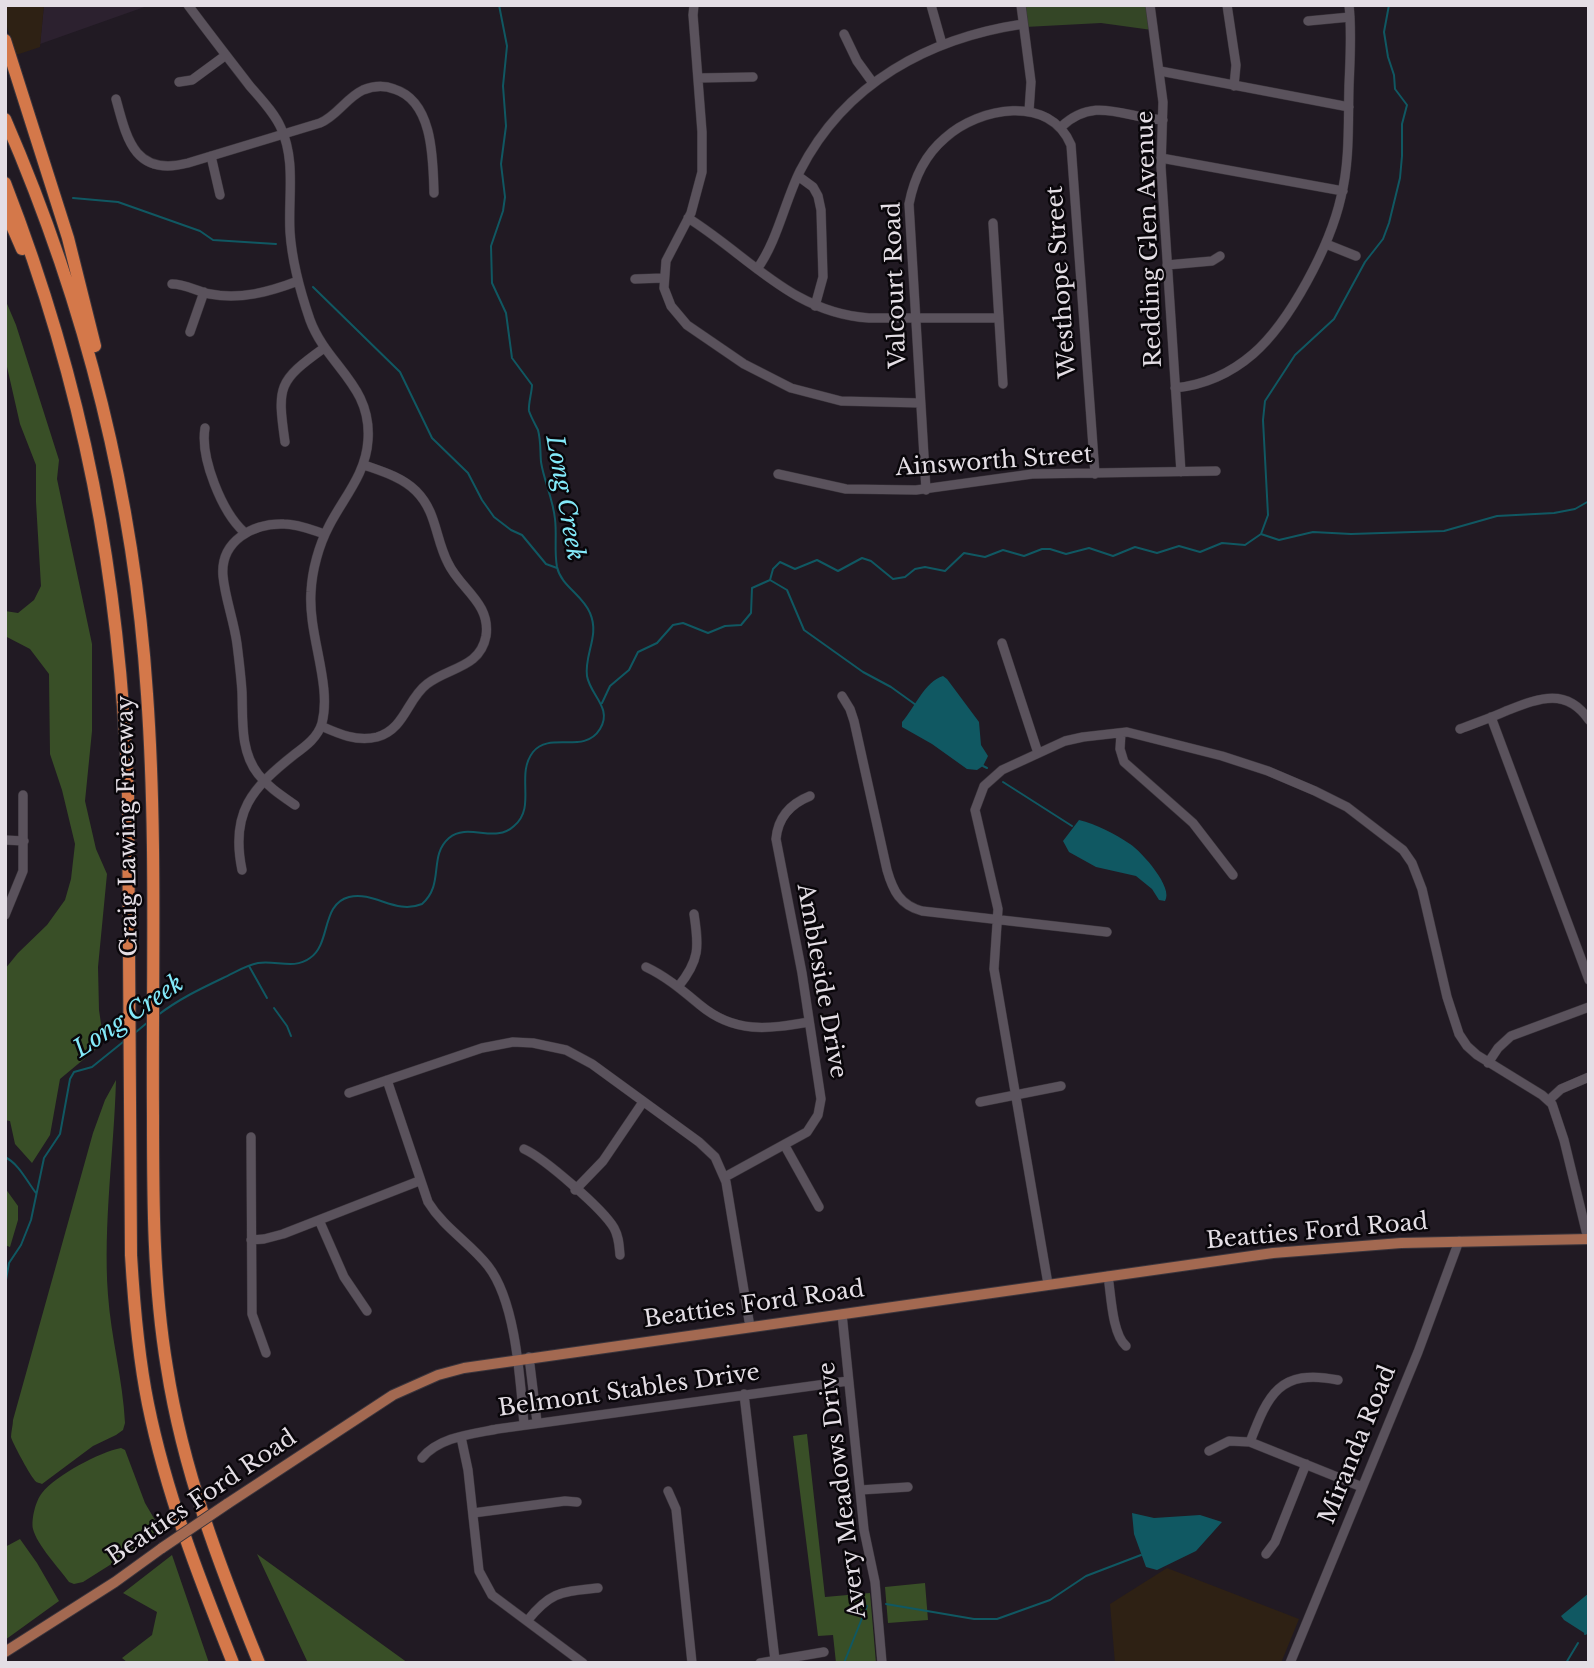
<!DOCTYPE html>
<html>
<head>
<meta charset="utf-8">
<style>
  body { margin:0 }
  #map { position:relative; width:1594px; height:1668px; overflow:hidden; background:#211a23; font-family:"Libre Baskerville",serif }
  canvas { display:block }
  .frame { position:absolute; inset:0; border:7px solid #e4dee5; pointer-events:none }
</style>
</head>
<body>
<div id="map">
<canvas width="1594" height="1668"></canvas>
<div class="frame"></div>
</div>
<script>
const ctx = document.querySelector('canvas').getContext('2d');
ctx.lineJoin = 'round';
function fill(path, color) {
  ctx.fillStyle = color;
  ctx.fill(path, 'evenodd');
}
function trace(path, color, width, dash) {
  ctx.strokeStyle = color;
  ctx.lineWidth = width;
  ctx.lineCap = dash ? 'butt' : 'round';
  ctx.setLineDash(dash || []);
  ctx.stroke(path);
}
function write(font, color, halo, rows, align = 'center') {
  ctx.font = font + ' "Libre Baskerville",serif';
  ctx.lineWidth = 5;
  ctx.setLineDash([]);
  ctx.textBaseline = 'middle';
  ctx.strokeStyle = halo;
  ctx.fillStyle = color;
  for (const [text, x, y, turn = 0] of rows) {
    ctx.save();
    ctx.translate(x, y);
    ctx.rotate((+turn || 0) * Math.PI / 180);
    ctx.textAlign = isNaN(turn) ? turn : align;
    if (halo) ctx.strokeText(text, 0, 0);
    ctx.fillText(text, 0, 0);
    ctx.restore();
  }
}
const built = new Path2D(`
  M 44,5 L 150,5 L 40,44 Z`);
const industrial = new Path2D(`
  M 5,5 L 44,5 L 40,47 L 16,55 L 5,21 Z
  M 1167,1568 L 1299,1619 L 1281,1663 L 1115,1663 L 1110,1604 Z`);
const green = new Path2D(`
  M 1022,5 L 1148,5 L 1152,30 L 1101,23 L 1025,27 Z`);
const forest = new Path2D(`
  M 5,299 L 16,325 L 59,460 L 57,479 L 92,644 L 92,731 L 85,801 L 96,849 L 107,874 L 98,967 L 99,1010 L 103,1037 L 102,1044 L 60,1079 L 50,1135 L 32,1163 L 15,1144 L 10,1121 L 5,1120 L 5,969 L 18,953 L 47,925 L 65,900 L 71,879 L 75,844 L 62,790 L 50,754 L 49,674 L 30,649 L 5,636 L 5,611 L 18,613 L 34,600 L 41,586 L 36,502 L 36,465 L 20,424 L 5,358 Z
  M 116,1080 C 114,1152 103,1223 108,1295 C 111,1338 123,1380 125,1423 L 123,1430 L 116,1435 L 93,1446 L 42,1484 C 37,1482 36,1483 33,1478 C 29,1473 12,1442 11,1437 C 11,1432 13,1425 13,1420 L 93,1133 L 105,1100 Z
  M 5,1188 L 18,1206 L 18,1220 L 10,1247 L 5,1245 Z
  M 807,1434 L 825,1597 L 870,1593 L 876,1663 L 836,1663 L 833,1635 L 818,1636 L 793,1436 Z
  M 121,1448 L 125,1450 L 145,1503 L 162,1532 L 83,1582 L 74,1584 L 69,1582 C 59,1568 37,1545 33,1529 C 31,1519 36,1500 42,1493 C 56,1475 100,1452 121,1448 Z
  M 20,1539 L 37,1563 L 59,1601 L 5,1640 L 5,1547 Z
  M 257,1554 L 408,1663 L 308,1663 Z
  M 172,1555 L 209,1663 L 128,1663 L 122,1658 L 152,1635 L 157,1612 L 123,1593 Z
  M 925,1583 L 928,1620 L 888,1623 L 885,1587 Z`);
const water = new Path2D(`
  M 943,676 L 947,679 L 979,722 L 981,745 L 988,756 L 983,766 L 977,770 L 967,769 L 932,744 L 902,727 L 902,722 C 914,709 925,681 943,676 Z
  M 1079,820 C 1096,824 1115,834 1130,844 C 1142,852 1174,888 1165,901 L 1159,900 L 1152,889 L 1136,876 L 1096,867 L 1069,852 L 1063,841 Z
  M 1132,1513 L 1154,1518 L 1200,1515 L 1222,1522 L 1196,1551 L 1157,1570 L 1146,1567 L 1134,1534 Z
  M 1589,1593 L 1589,1636 L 1564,1620 L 1561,1616 Z`);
const stream = new Path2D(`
  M 73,198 L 118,202 L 200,231 L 213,240 L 276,244
  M 313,287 L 400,372 L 432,438 L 468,473 L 482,500 L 494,517 L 511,530 L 522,535 L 546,564 L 557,568
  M 1261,534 L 1279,540 L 1313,532 L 1351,534 L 1444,531 L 1497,516 L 1554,513 L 1575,509 L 1589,501
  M 770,580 L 773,569 L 780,562 L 795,569 L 817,560 L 838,571 L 862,558 L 871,561 L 893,579 L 905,577 L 915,569 L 925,567 L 945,571 L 964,553 L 985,557 L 1003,550 L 1024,556 L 1042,549 L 1050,549 L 1066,554 L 1089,548 L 1113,556 L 1135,547 L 1157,553 L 1179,546 L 1200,552 L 1222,543 L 1245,545 L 1261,534 L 1268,515 L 1263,420 L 1265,401 L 1295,355 L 1334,319 L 1365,262 L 1383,239 L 1389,223 L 1400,178 L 1402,156 L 1402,124 L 1407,105 L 1395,89 L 1394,75 L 1388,57 L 1384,32 L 1389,5
  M 602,703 L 610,686 L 629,670 L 638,652 L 657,643 L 673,625 L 683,623 L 708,633 L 725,626 L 741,625 L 751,613 L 752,588 L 770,580 L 787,590 L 804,630 L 863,672 L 891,687 L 916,705
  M 983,766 L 987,768
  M 1003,782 L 1072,826
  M 249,966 L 267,998
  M 274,1008 L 287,1026 L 291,1036
  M 158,1015 C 179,999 200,989 223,978 C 234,973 246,965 258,963 C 276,960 294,970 310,958 C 331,944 321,904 349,897 C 375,891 395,915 422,904 C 445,884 428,856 449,838 C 468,822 495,844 514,826 C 537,807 515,775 533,752 C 550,731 584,755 600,729 C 613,708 590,695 587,676 C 584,654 600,636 590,613 C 583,595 561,586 557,567 C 554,551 557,535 555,519 C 553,499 544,481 541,462 C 540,451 541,441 538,430 C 535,424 531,417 529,411 C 528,404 532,392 532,385 L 512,358 L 506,313 L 492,283 L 491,246 L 503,211 L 505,197 L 501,164 L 506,126 L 503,86 L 507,46 L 499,5
  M 136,1032 L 148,1022
  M 5,1157 C 19,1164 26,1180 36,1193
  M 5,1285 L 9,1263 L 21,1245 L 31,1220 L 44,1158 L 60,1134 L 70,1079 L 74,1072 L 92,1067 L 123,1042
  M 886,1604 L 974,1619 L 997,1619 L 1050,1600 L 1086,1576 L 1141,1555
  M 1585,1634 L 1589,1627
  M 844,1663 L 867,1606
  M 1566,1663 L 1578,1643`);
const minor = new Path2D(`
  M 188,5 C 208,32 229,59 249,85 C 260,98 274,112 281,128 C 296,161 288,197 290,232 C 292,262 300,291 310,320 C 327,366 372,385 368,440 C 366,474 344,497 329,526 C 319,545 312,570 311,592 C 308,635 332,684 322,723 C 318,737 306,746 295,754 C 252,788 230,812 242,870
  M 694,5 L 693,15 L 702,132 L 702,172 L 691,213 L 666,261 L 664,288 L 671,306 L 687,325 L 744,364 L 791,388 L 841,401 L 920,403
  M 931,5 L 942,44
  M 1021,5 L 1031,82 L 1029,111
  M 1150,5 L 1163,102 L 1161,167 L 1181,472
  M 1227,5 L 1236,65 L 1234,86
  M 1308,21 L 1350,17
  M 844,34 L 857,61 L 873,83
  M 1160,71 L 1349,107
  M 698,78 L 753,77
  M 179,82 L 192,80 L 226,55
  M 116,99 C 127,140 135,177 188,163 L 320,123 C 337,116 346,98 363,90 C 373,86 384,85 394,89 C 433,101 433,158 434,193
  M 1061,127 C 1095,95 1124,118 1163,120
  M 211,156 L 220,195
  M 1161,158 L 1343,191
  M 798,176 L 813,187 L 818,196 L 821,210 L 823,277 L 815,306
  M 688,218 C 749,256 792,313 869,318 L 999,318
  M 993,223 L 1003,384
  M 1326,244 L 1356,256
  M 1167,265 L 1212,261 L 1220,256
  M 757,269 C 777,242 785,201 800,171 C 845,83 929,38 1023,24
  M 635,279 L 663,278
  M 172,284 C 185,284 196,291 210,294 C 240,300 269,292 298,281
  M 190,332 L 204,292
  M 1175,388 C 1204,385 1231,373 1253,354 C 1290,322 1330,246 1341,197 C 1350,161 1348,123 1349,86 C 1350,59 1352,32 1349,5
  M 205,428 C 200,458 222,512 244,532
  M 285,442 C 277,386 278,381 324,348
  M 778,474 L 846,489 L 916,490 L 1032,474 L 1216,471
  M 926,490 L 909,204 C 914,178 925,155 945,138 C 979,107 1050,94 1071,145 L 1095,474
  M 1002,643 L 1038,753
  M 842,696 L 850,709 L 854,721 L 887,870 C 893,891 900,905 922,911 L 1107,932
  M 1491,717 L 1589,980
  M 321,726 C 339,734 357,742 377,737 C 405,729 407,699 427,684 C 449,667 480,668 486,636 C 491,603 460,589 448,563 C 435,538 437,512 416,491 C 402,477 381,471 364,465
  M 1460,729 C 1475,723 1491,718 1506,711 C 1537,699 1566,686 1589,720
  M 1121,733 L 1120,749 L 1124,762 L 1193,823 L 1233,875
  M 295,805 C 282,796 268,787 258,774 C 240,751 243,720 242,692 C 241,676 239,660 237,644 C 234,621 225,598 223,576 C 220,541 253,523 284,524 C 298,524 312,530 325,534
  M 5,840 L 24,841
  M 5,915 L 23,871 L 23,795
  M 646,967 C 667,977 683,991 700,1005 C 735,1034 768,1029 809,1022
  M 678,987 C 700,960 699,947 694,914
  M 1488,1063 L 1498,1048 L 1511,1036 L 1589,1007
  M 387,1080 L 428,1202 C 444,1228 470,1243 488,1266 C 516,1302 520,1379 524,1424
  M 349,1093 L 482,1048 L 513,1042 L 533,1043 L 566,1050 L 592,1064 L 699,1142 L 715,1157 L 726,1182 L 750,1327
  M 1549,1100 L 1561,1089 L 1589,1077
  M 980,1102 L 1061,1086
  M 251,1137 L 252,1314 L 266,1353
  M 785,1146 L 819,1207
  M 524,1149 C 544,1158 603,1209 614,1228 C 619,1237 619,1245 620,1255
  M 725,1177 L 807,1132 L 818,1115 L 821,1099 L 802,973 L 776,839 C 778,817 790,804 810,796
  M 575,1190 L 603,1161 L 643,1102
  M 319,1220 L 344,1277 L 367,1311
  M 251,1240 L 264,1239 L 283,1234 L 419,1181
  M 1108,1276 C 1111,1294 1112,1334 1126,1346
  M 1048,1284 L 994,969 L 998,909 L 975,810 L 984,786 L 1002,770 L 1065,741 L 1083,737 L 1127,732 L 1222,756 L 1268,771 L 1315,791 L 1347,807 L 1403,850 L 1412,863 L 1422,889 L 1447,997 L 1459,1034 L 1467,1046 L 1477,1055 L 1542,1095 L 1552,1104 L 1564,1140 L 1588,1239
  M 842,1314 L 864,1530 L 875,1582 L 882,1663
  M 529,1357 L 537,1422
  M 744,1394 L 775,1660
  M 461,1437 L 468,1470 L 479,1571 L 492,1595 L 583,1663
  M 1250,1442 C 1268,1395 1279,1368 1338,1380
  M 1209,1451 L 1229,1441 L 1250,1442 L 1362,1487
  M 422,1458 C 439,1437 472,1434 497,1429 L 848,1381
  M 860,1490 L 908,1487
  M 668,1491 L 676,1509 L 692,1663
  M 473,1513 L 565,1501 L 577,1502
  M 1266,1554 L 1275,1542 L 1306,1464
  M 527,1621 C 551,1591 561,1592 598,1588
  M 760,1663 L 824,1652
  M 1290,1663 L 1418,1352 L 1459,1241`);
const major = new Path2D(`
  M 227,1504 L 393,1395 L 438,1375 L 464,1368 L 1273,1253 L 1401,1243 L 1589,1239
  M 5,1652 L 115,1582 L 162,1548`);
const highway = new Path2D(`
  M 5,40 L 68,238 L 95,346
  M 5,119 C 84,301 134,496 147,694 C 157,834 152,975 153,1115 C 153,1199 153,1284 167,1368 C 183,1471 220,1567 259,1663
  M 5,183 C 84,386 120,577 128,795 L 131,1255 C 134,1305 138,1355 148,1404 C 166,1493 199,1578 233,1663
  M 5,210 L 22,249`);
const majorBridge = new Path2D(`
  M 162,1548 L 227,1504`);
const streetNames = [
  ["Redding Glen Avenue",1150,239,-92],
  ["Westhope Street",1062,282,-94],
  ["Valcourt Road",896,285,-92],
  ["Ainsworth Street",994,462,-4],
  ["Craig Lawing Freeway",128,826,-91],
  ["Ambleside Drive",821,981,80],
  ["Beatties Ford Road",1317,1232,-5],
  ["Beatties Ford Road",754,1305,-8],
  ["Belmont Stables Drive",629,1391,-8],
  ["Miranda Road",1358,1445,-68],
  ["Avery Meadows Drive",843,1490,-97],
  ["Beatties Ford Road",202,1498,-34]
];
const waterNames = [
  ["Long Creek",564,498,80],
  ["Long Creek",129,1017,-34]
];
fill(built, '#2c212f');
fill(industrial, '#2e2114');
fill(green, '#344626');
fill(forest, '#394f27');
fill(water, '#105862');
trace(stream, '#105862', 2);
trace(minor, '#3b353c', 10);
trace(major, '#3b353c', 12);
trace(highway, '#3b353c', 14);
trace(minor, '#5a525c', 9);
trace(major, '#a36951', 10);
trace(highway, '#d4784a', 12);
trace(majorBridge, '#3b353c', 12, []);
trace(majorBridge, '#a36951', 10);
write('23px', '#e4dee5', '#09060a', streetNames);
write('italic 24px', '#83e9f9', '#09060a', waterNames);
</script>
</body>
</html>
